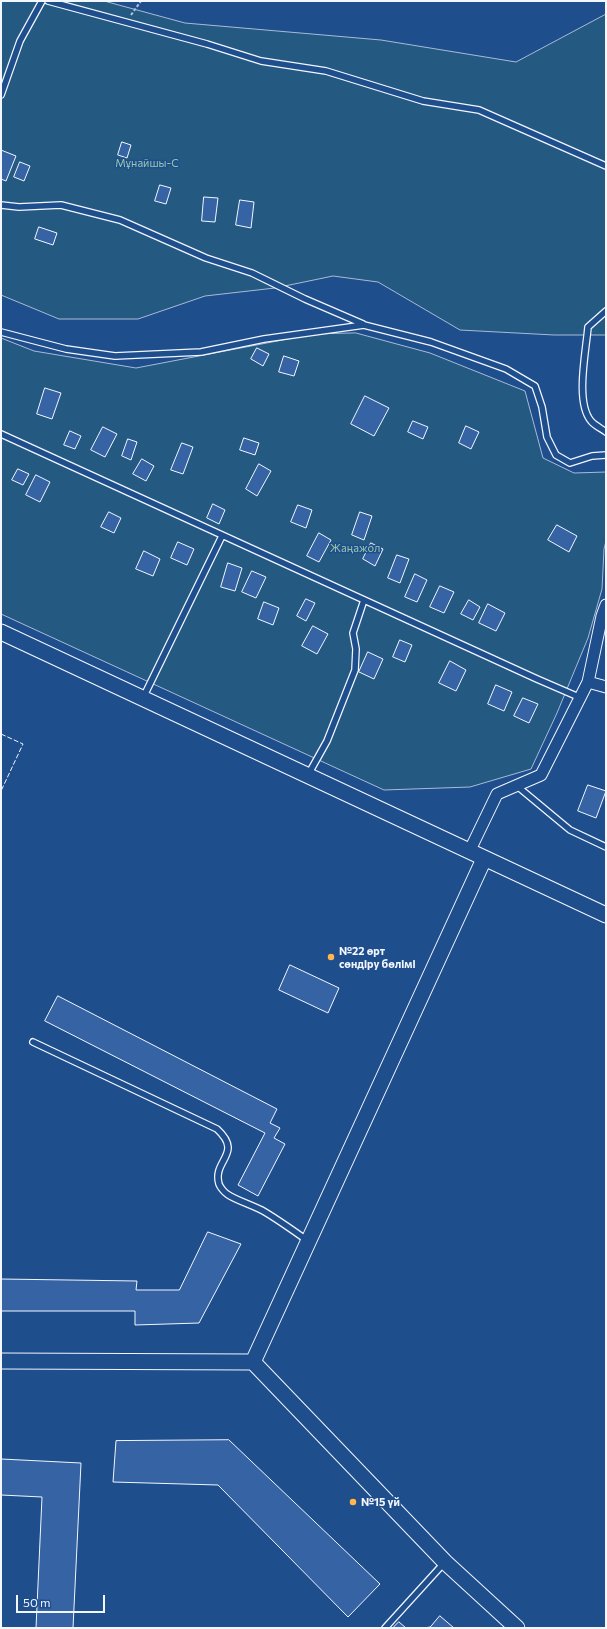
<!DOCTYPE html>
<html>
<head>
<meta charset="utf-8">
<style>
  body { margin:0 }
  #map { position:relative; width:607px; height:1629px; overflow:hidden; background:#1f4e8c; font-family:Commissioner,sans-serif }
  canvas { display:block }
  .frame { position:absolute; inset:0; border:2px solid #f2f6ff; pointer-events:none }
  .scale { position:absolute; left:16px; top:1595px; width:89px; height:18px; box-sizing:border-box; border:2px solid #f2f6ff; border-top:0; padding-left:5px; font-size:12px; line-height:14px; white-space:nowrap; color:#f2f6ff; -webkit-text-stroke:3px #1f4e8c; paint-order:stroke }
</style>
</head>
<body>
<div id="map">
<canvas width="607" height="1629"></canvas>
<div class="frame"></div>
<div class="scale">50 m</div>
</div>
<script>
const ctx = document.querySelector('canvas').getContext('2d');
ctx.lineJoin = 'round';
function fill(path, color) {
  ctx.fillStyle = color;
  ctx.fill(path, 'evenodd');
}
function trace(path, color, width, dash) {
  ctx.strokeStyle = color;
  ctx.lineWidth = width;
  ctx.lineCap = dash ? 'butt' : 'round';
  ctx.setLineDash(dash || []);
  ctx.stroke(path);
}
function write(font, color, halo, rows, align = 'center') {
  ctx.font = font + ' Commissioner,sans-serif';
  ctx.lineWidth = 3;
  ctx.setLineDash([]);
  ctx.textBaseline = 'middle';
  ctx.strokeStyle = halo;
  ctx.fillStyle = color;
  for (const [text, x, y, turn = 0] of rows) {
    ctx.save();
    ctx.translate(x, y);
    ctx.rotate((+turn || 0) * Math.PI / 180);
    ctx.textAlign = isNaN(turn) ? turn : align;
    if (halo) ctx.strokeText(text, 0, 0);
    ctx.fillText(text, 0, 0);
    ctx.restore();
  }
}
const green = new Path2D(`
  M 1,1 L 104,1 L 185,23 L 381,40 L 516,62 L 606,14 L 606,335 L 554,335 L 460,330 L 378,282 L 333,276 L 275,288 L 205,296 L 138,319 L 59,319 L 1,295 Z
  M 356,333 L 430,353 L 525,391 L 543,458 L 574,473 L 606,472 L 606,541 L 604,549 L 602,589 L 588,638 L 557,713 L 531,769 L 470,787 L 384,790 L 1,614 L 1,338 L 34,351 L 136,368 L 314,334 Z`);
const building = new Path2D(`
  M 122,142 L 131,145 L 127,158 L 118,155 Z
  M 1,150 L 16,156 L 6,181 L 1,179 Z
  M 20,162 L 30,166 L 24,181 L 14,177 Z
  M 160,185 L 171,188 L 166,204 L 155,201 Z
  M 204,197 L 218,198 L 215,222 L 202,221 Z
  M 240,200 L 254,202 L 251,228 L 236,225 Z
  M 39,227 L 57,233 L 53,245 L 35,239 Z
  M 257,348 L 269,354 L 263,366 L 251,359 Z
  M 284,356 L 299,361 L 294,376 L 279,372 Z
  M 45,388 L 61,393 L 52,419 L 37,414 Z
  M 365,396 L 389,408 L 374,436 L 351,424 Z
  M 413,421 L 428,427 L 423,439 L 408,432 Z
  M 466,426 L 479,432 L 471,449 L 459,443 Z
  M 103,427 L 117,434 L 105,457 L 91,450 Z
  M 70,431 L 81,436 L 75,449 L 64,445 Z
  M 244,438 L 259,443 L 255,455 L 240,450 Z
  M 128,439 L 137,442 L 131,460 L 122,456 Z
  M 182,443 L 193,447 L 183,474 L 171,470 Z
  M 142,459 L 154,466 L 146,481 L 133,474 Z
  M 259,464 L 271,471 L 257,496 L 246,489 Z
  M 18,469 L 29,474 L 23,485 L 12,480 Z
  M 36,475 L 50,482 L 40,502 L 26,495 Z
  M 213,504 L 225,510 L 219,524 L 207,518 Z
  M 298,505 L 312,510 L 306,528 L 291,522 Z
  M 109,512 L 121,518 L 114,533 L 101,527 Z
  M 360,512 L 372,516 L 364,540 L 352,535 Z
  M 557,525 L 577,536 L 569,552 L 548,540 Z
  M 319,533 L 331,540 L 319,562 L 307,556 Z
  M 178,542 L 194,549 L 187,565 L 171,558 Z
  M 371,543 L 383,549 L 375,566 L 363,559 Z
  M 144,551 L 160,559 L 153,576 L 136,569 Z
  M 397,555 L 409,559 L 400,583 L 388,578 Z
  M 228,563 L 242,568 L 235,591 L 221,587 Z
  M 252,571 L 266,577 L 256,598 L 242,592 Z
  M 415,574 L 427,580 L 417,602 L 405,597 Z
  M 440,586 L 454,592 L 444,613 L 430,607 Z
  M 306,599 L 315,603 L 306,621 L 297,616 Z
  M 469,600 L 480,607 L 473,620 L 461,614 Z
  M 264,602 L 279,608 L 273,625 L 258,619 Z
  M 488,604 L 505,613 L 496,631 L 479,623 Z
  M 313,626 L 328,634 L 317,654 L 302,646 Z
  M 400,640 L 412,645 L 405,662 L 393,657 Z
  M 368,652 L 383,659 L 374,679 L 359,672 Z
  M 450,661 L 466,670 L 456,691 L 439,683 Z
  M 496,685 L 512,692 L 504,711 L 488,704 Z
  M 523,698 L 538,704 L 529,723 L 514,716 Z
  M 588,785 L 606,791 L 596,818 L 578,811 Z
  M 290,965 L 339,988 L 328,1013 L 279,990 Z
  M 58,996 L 277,1109 L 270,1123 L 280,1128 L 274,1138 L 285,1144 L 258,1196 L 238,1185 L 265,1133 L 45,1021 Z
  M 208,1232 L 241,1244 L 199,1323 L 135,1325 L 135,1311 L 1,1311 L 1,1279 L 137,1281 L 136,1290 L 179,1290 Z
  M 229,1440 L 380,1584 L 348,1617 L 218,1485 L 113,1482 L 116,1441 Z
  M 1,1459 L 81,1463 L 73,1628 L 36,1628 L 42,1497 L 1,1495 Z
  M 440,1616 L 454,1628 L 424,1628 L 430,1627 Z
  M 399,1622 L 406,1628 L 393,1628 Z`);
const path = new Path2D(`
  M 131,15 L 141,1`);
const lane = new Path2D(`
  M 48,1 L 207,44 L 261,61 L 326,71 L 423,101 L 479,110 L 606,166
  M 1,95 L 20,41 L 42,1
  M 1,205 L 19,207 L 61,205 L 120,220 L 206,258 L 252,273 L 305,299 L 363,324
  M 606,311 L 588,327 C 586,352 575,402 591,421 C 594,425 602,429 606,432
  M 1,332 L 66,349 L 115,356 L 201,352 L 264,339 L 364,325 L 431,342 L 506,369 L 535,386 L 542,407 L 547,437 L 556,455 L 570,463 L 592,456 L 606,455
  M 1,434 L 537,679 L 581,698
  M 143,698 L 222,536
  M 308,775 L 327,741 L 355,670 L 356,649 L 353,633 L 364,600
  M 517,786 L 570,830 L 606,847
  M 33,1042 L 217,1129 C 244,1154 212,1160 219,1184 C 220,1187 224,1192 227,1194 C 235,1200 255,1206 265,1212 C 280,1221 294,1231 308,1241
  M 385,1628 L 445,1562`);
const street = new Path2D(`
  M 588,682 L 606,687
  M 469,852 L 497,794 L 541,775 L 588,682 L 602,616 L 606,605`);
const secondary = new Path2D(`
  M 1,632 L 606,915
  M 1,1361 L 253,1362 L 445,1562 L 517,1628
  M 253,1362 L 484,859`);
const fence = new Path2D(`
  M 1,734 L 23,744 L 1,791`);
const markers = [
  [331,957,4,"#ffb74d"],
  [353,1502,4,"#ffb74d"]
];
const parkNames = [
  ["Мұнайшы-С",147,163],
  ["Жаңажол",355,548]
];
const poiNames = [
  ["№22 өрт",339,951],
  ["сөндіру бөлімі",339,964],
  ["№15 үй",361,1502]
];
fill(green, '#245a82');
trace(green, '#a8bbd7', 1);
fill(building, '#3563a3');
trace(building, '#f2f6ff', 1);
trace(lane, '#f2f6ff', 8);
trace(street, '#f2f6ff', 13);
trace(secondary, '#f2f6ff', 17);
trace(path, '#b3c4dc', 2, [3, 2]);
trace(lane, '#1f4e8c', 5.5);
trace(street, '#1f4e8c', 11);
trace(secondary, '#1f4e8c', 15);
trace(fence, '#f2f6ff', 1, [5, 2]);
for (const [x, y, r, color] of markers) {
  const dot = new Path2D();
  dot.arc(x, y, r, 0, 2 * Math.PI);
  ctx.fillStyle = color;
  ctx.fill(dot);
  trace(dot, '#1f4e8c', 1.5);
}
write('11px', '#97c8a6', '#1f4e8c', parkNames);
write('bold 11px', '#f2f6ff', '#1f4e8c', poiNames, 'left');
</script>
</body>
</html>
